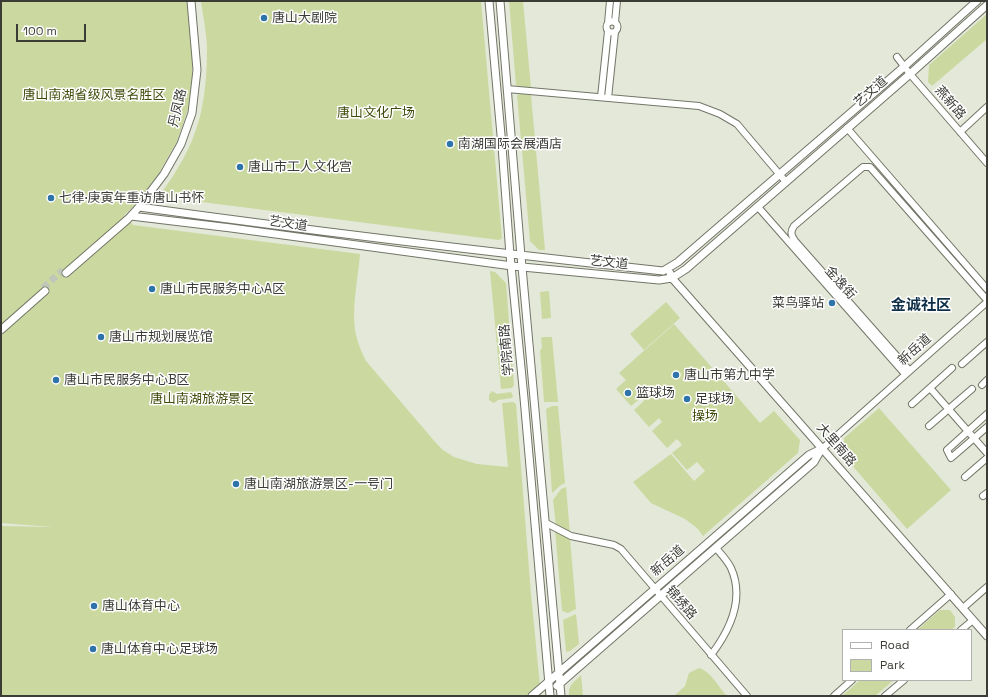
<!DOCTYPE html>
<html>
<head>
<meta charset="utf-8">
<style>
  body { margin:0 }
  #map { position:relative; width:988px; height:697px; overflow:hidden; background:#e3e8d8; font-family:"Space Grotesk",sans-serif }
  canvas { display:block }
  .frame { position:absolute; inset:0; border:2px solid #3b3c36; pointer-events:none }
  .legend { position:absolute; left:842px; top:629px; width:130px; height:52px; box-sizing:border-box; background:#fff; border:1px solid #b1b1af; margin:0; padding:5px 7px; list-style:none; font-size:12px; color:#3b3c36 }
  .legend li { display:flex; align-items:center; gap:8px; height:20px }
  .legend b { width:20px; border:1px solid #b1b1af }
  .scale { position:absolute; left:16px; top:24px; width:70px; height:18px; box-sizing:border-box; border:2px solid #3b3c36; border-top:0; padding-left:5px; font-size:12px; line-height:14px; white-space:nowrap; color:#3b3c36; -webkit-text-stroke:3px #fff; paint-order:stroke }
</style>
</head>
<body>
<div id="map">
<canvas width="988" height="697"></canvas>
<div class="frame"></div>
<ul class="legend">
<li><b style="height:5px;background:#fff"></b>Road</li>
<li><b style="height:11px;background:#cbd9a0"></b>Park</li>
</ul>
<div class="scale">100 m</div>
</div>
<script>
const ctx = document.querySelector('canvas').getContext('2d');
ctx.lineJoin = 'round';
function fill(path, color) {
  ctx.fillStyle = color;
  ctx.fill(path, 'evenodd');
}
function trace(path, color, width, dash) {
  ctx.strokeStyle = color;
  ctx.lineWidth = width;
  ctx.lineCap = dash ? 'butt' : 'round';
  ctx.setLineDash(dash || []);
  ctx.stroke(path);
}
function write(font, color, halo, rows, align = 'center') {
  ctx.font = font + ' "Space Grotesk","Noto Sans SC",sans-serif';
  ctx.lineWidth = 3;
  ctx.setLineDash([]);
  ctx.textBaseline = 'middle';
  ctx.strokeStyle = halo;
  ctx.fillStyle = color;
  for (const [text, x, y, turn = 0] of rows) {
    ctx.save();
    ctx.translate(x, y);
    ctx.rotate((+turn || 0) * Math.PI / 180);
    ctx.textAlign = isNaN(turn) ? turn : align;
    if (halo) ctx.strokeText(text, 0, 0);
    ctx.fillText(text, 0, 0);
    ctx.restore();
  }
}
const green = new Path2D(`
  M 1,1 L 187,1 L 193,53 L 192,79 L 189,106 L 177,141 L 159,173 L 136,204 L 124,215 L 133,225 L 360,254 C 358,279 351,310 356,335 C 358,344 362,353 366,361 L 436,443 L 443,450 L 454,457 L 477,464 L 508,467 L 502,403 L 513,402 L 516,404 L 531,594 L 541,696 L 1,696 L 1,526 L 53,527 L 1,523 Z
  M 201,1 L 481,1 L 502,238 L 499,240 L 163,197 L 161,195 L 161,193 C 177,172 192,146 199,120 C 205,99 207,72 207,50 C 207,34 203,17 201,1 Z
  M 509,1 L 523,1 L 531,88 L 520,87 L 516,85 Z
  M 987,14 L 987,39 L 932,86 L 928,82 L 929,65 Z
  M 521,94 L 531,95 L 545,250 L 539,250 L 530,241 L 517,95 Z
  M 490,271 L 495,272 L 506,283 L 514,385 L 512,388 L 501,389 Z
  M 549,291 L 551,318 L 542,319 L 540,292 Z
  M 666,302 L 680,318 L 644,350 L 630,334 Z
  M 674,324 L 760,423 L 774,411 L 800,440 L 798,453 L 703,536 L 697,528 L 685,519 L 651,503 L 633,482 L 671,454 L 694,481 L 705,471 L 697,462 L 687,470 L 672,453 L 682,445 L 677,439 L 667,448 L 652,431 L 662,422 L 659,418 L 649,427 L 634,410 L 644,401 L 641,398 L 631,406 L 616,389 L 626,380 L 619,373 Z
  M 543,337 L 552,337 L 558,402 L 544,402 L 540,350 L 542,348 L 541,338 Z
  M 492,391 L 497,394 L 511,392 L 513,396 L 512,398 L 498,400 L 494,403 L 489,400 L 489,395 Z
  M 552,406 L 558,406 L 565,483 L 561,485 L 552,493 L 546,409 Z
  M 879,408 L 951,490 L 907,529 L 844,456 L 844,438 Z
  M 566,487 L 570,533 L 556,526 L 553,500 L 561,489 Z
  M 555,530 L 570,538 L 576,609 L 568,613 L 562,611 Z
  M 940,610 L 950,610 L 955,617 L 955,627 L 951,630 L 917,630 Z
  M 576,614 L 579,644 L 570,651 L 566,652 L 563,620 Z
  M 699,668 C 711,671 718,687 727,696 L 674,696 L 685,686 L 689,673 Z
  M 581,675 L 583,696 L 569,696 C 568,685 574,682 581,675 Z
  M 860,680 L 894,680 L 875,696 L 842,696 Z`);
const majorTunnel = new Path2D(`
  M 43,288 L 63,270`);
const minor = new Path2D(`
  M606.5 27a5.5 5.5 0 1 1 11 0a5.5 5.5 0 1 1-11 0Z
  M 615,22 L 617,1
  M 608,23 L 610,1
  M 897,57 L 910,74 L 987,163
  M 507,89 L 699,106 L 720,114 L 737,124 L 786,182
  M 601,97 L 608,31
  M 608,98 L 615,32
  M 847,128 L 987,289
  M 960,132 L 987,107
  M 758,207 L 905,374
  M 962,364 L 987,342
  M 909,370 L 795,241 C 791,235 790,232 794,226 L 863,167 L 870,167 L 987,300
  M 982,385 L 987,380
  M 930,388 L 987,453
  M 912,404 L 952,368
  M 987,414 L 947,450 L 951,458 L 987,427
  M 929,426 L 972,389
  M 823,448 L 987,302
  M 965,477 L 987,458
  M 983,496 L 987,493
  M 546,523 L 571,536 L 614,545 L 621,549 L 747,696
  M 963,608 L 987,587
  M 910,630 L 951,594
  M 961,630 L 973,620
  M 711,655 C 730,630 745,599 731,568 C 727,560 721,554 716,548
  M 834,696 L 852,680
  M 885,696 L 904,680`);
const major = new Path2D(`
  M 489,1 L 502,146 L 510,255 L 524,398 L 550,696
  M 500,1 L 521,256 L 561,696
  M 139,207 C 313,231 488,252 663,271 L 678,262 L 905,66 L 977,1
  M 131,216 L 231,228 L 512,266 L 659,280 L 672,278 L 686,269 L 910,74 L 987,5
  M 66,273 L 128,219 L 139,207 L 164,174 L 181,144 L 192,113 L 197,70 L 191,1
  M 670,273 L 672,278 L 987,636
  M 1,330 L 45,291
  M 557,686 L 814,462 L 822,448
  M 532,696 L 809,455 L 823,448`);
const markers = [
  [264,18,4,"#2f74a9"],
  [450,144,4,"#2f74a9"],
  [240,167,4,"#2f74a9"],
  [51,198,4,"#2f74a9"],
  [152,289,4,"#2f74a9"],
  [832,303,4,"#2f74a9"],
  [101,337,4,"#2f74a9"],
  [676,375,4,"#2f74a9"],
  [56,380,4,"#2f74a9"],
  [628,393,4,"#2f74a9"],
  [687,399,4,"#2f74a9"],
  [236,484,4,"#2f74a9"],
  [94,606,4,"#2f74a9"],
  [93,649,4,"#2f74a9"]
];
const poiNames = [
  ["唐山大剧院",272,18],
  ["南湖国际会展酒店",458,144],
  ["唐山市工人文化宫",248,167],
  ["七律·庚寅年重访唐山书怀",59,198],
  ["唐山市民服务中心A区",160,289],
  ["菜鸟驿站",824,303,"right"],
  ["唐山市规划展览馆",109,337],
  ["唐山市第九中学",684,375],
  ["唐山市民服务中心B区",64,380],
  ["篮球场",636,393],
  ["足球场",695,399],
  ["唐山南湖旅游景区-一号门",244,484],
  ["唐山体育中心",102,606],
  ["唐山体育中心足球场",101,649]
];
const streetNames = [
  ["艺文道",871,92,-41],
  ["燕新路",950,103,49],
  ["丹凤路",178,108,-77],
  ["艺文道",288,224,8],
  ["艺文道",609,263,6],
  ["金逸街",840,283,48],
  ["学院南路",507,350,-95],
  ["新岳道",915,350,-42],
  ["大里南路",836,445,49],
  ["新岳道",668,561,-41],
  ["锦绣路",681,603,49]
];
const parkNames = [
  ["唐山南湖省级风景名胜区",94,95],
  ["唐山文化广场",376,113],
  ["唐山南湖旅游景区",202,399],
  ["操场",705,416]
];
const quarterNames = [
  ["金诚社区",921,306]
];
fill(green, '#cbd9a0');
trace(majorTunnel, '#c1c6b8', 7, [7, 3.5]);
trace(minor, '#727668', 8);
trace(major, '#727668', 9);
trace(minor, '#fff', 6);
trace(major, '#fff', 7);
for (const [x, y, r, color] of markers) {
  const dot = new Path2D();
  dot.arc(x, y, r, 0, 2 * Math.PI);
  ctx.fillStyle = color;
  ctx.fill(dot);
  trace(dot, '#fff', 1.5);
}
write('13px', '#3b3c36', '#fff', poiNames, 'left');
write('13px', '#3b3c36', '#fff', streetNames);
write('13px', '#404b0a', '#fff', parkNames);
write('bold 15px', '#0e2f48', '#fff', quarterNames);
</script>
</body>
</html>
